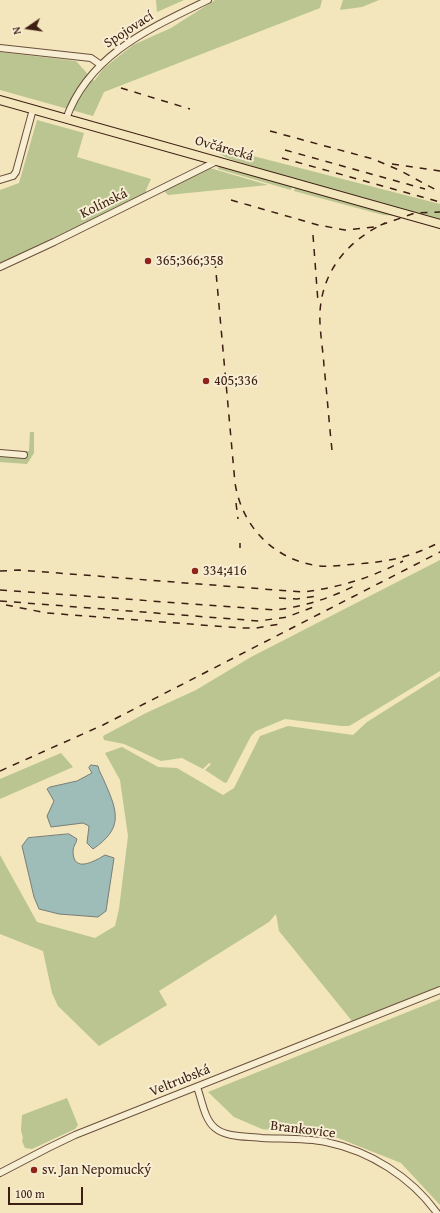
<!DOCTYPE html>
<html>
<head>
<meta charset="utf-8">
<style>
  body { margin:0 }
  #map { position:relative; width:440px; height:1213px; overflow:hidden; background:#f3e5bc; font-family:"Gentium Book Plus",serif }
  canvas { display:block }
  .north { position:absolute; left:8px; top:8px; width:40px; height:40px; -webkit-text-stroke:3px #f7eed3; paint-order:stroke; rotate:257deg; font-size:11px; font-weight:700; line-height:16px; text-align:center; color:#3c1e12 }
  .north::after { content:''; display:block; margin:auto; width:14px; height:18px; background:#3c1e12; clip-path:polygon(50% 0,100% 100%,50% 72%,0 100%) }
  .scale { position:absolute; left:8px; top:1187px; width:75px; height:18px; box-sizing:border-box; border:2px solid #3c1e12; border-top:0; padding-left:5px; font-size:12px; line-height:14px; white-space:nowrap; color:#3c1e12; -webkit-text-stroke:3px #f7eed3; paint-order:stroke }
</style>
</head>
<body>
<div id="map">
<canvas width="440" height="1213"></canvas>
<div class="north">N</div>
<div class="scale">100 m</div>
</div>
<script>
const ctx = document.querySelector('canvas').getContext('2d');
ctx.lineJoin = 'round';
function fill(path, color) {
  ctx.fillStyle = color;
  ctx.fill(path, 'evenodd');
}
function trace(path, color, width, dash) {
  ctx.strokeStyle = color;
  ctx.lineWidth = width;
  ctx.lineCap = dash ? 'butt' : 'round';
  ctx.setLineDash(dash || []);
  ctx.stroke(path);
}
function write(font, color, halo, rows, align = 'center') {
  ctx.font = font + ' "Gentium Book Plus",serif';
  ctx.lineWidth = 4;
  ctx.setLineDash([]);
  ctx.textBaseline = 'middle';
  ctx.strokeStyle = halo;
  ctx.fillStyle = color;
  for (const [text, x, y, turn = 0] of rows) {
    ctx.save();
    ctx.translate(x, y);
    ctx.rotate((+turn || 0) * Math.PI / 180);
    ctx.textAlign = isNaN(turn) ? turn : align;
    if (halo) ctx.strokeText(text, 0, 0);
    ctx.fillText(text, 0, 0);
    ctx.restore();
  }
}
const green = new Path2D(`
  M 156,0 L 184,0 L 157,12 Z
  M 215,0 L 322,0 L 320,8 L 104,92 L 93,116 L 0,90 L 0,52 L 76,61 L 94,81 L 104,68 L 133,45 L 171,28 Z
  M 343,0 L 379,0 L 362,7 L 340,10 Z
  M 37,120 L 84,133 L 77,157 L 151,179 L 146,190 L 146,194 L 0,264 L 0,190 L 19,183 Z
  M 218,147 L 440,204 L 440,219 L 299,181 L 227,158 L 220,154 Z
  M 219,165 L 292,186 L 291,190 L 218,169 Z
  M 210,168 L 268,185 L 168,195 L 164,191 Z
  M 295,187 L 401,216 L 383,215 L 294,191 Z
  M 30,432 L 34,432 L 34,453 L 27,464 L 0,462 L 0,456 L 18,456 L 19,451 L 29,451 Z
  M 440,560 L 440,671 L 356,722 L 349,726 L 341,726 L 285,719 L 256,731 L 251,736 L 227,782 L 225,783 L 205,770 L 211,764 L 209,763 L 203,769 L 182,758 L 161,761 L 124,744 L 104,740 L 103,736 L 146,713 L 196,690 L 251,657 Z
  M 440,676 L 440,986 L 352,1021 L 279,931 L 276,914 L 269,922 L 159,991 L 167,1005 L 99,1046 L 58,1006 L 52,993 L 43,951 L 0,934 L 0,855 L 37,922 L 95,938 L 115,926 L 119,909 L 128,836 L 120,780 L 105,753 L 122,747 L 158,767 L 177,768 L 223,795 L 234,788 L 260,736 L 288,726 L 353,735 L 367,722 Z
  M 61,753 L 73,767 L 0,799 L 0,779 Z
  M 440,999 L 440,1205 L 401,1163 L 338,1138 L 262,1129 L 234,1117 L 208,1092 Z
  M 67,1098 L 78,1125 L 75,1129 L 32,1149 L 25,1148 L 22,1141 L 23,1138 L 21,1130 L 22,1115 Z`);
const water = new Path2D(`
  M 91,765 L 98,766 C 99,772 103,777 105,783 C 119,814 122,829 93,849 L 87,843 L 89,826 L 83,823 L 51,827 L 47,816 L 54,801 L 47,789 L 50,787 L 77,781 L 92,773 L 89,768 Z
  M 69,834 L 77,839 C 76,844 73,846 73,851 C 73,874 95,861 105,855 L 114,858 L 106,911 L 98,917 L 59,914 L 39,909 L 34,897 L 22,846 L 28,838 Z`);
const minor = new Path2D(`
  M 0,48 L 91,58 L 101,65
  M 66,119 C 89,54 151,28 208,0
  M 0,180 L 13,176 L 16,172 L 33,109
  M 0,267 L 54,242 L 217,161
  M 0,453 L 24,455
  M 197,1087 C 202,1100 204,1119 215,1128 C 227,1138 248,1136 262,1138 C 283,1139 306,1138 326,1142 C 370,1151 411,1177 437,1213
  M 0,1173 L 48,1148 L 75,1135 L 440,990`);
const major = new Path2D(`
  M 0,100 L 440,224`);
const rail = new Path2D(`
  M 121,88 L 190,109
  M 270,131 L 373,159 L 399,170 L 440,192
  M 285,150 L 425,189
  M 282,158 L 440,202
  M 392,164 L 440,171
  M 231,200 L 318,225 L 345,230 L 375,227 L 415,213 L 440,212
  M 313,235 L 318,302
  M 215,261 L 235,483 C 242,527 274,560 319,566 C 331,567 344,565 356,564 C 388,562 411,557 440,542
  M 332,450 C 329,422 327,394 324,366 C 323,348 319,329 320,311 C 323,269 349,240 385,223
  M 236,503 L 238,519
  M 240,543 L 240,548
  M 0,571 L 19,570 L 302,592 C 338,588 371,578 403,561
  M 0,590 L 276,610 C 305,606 332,598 358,584
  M 279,598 L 297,599 L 318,596
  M 0,601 L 259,621 L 287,617 L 316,606
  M 6,605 L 47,613 L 241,628 L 256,628 L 280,624
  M 0,771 L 103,725 L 440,552`);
const markers = [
  [148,261,4,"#8f2418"],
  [206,381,4,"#8f2418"],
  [195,571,4,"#8f2418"],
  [34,1170,4,"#8f2418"]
];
const streetNames = [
  ["Spojovací",129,30,-33],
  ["Ovčárecká",224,149,16],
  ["Kolínská",104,204,-26],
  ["Veltrubská",180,1081,-22],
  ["Brankovice",303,1130,7]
];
const poiNames = [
  ["365;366;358",156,261],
  ["405;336",214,381],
  ["334;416",203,571],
  ["sv. Jan Nepomucký",42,1170]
];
fill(green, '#bac591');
fill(water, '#9ebdb9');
trace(water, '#777d76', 1);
trace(minor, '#6a503c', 8);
trace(major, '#3c1e12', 10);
trace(minor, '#f7eed3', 6);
trace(major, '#f3e5bc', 8);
trace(rail, '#3c1e12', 1.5, [7, 7]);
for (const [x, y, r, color] of markers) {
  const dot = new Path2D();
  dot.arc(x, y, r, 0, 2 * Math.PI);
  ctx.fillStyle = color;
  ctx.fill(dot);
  trace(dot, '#f7eed3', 1.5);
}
write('14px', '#3c1e12', '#f7eed3', streetNames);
write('14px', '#3c1e12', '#f7eed3', poiNames, 'left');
</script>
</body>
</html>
